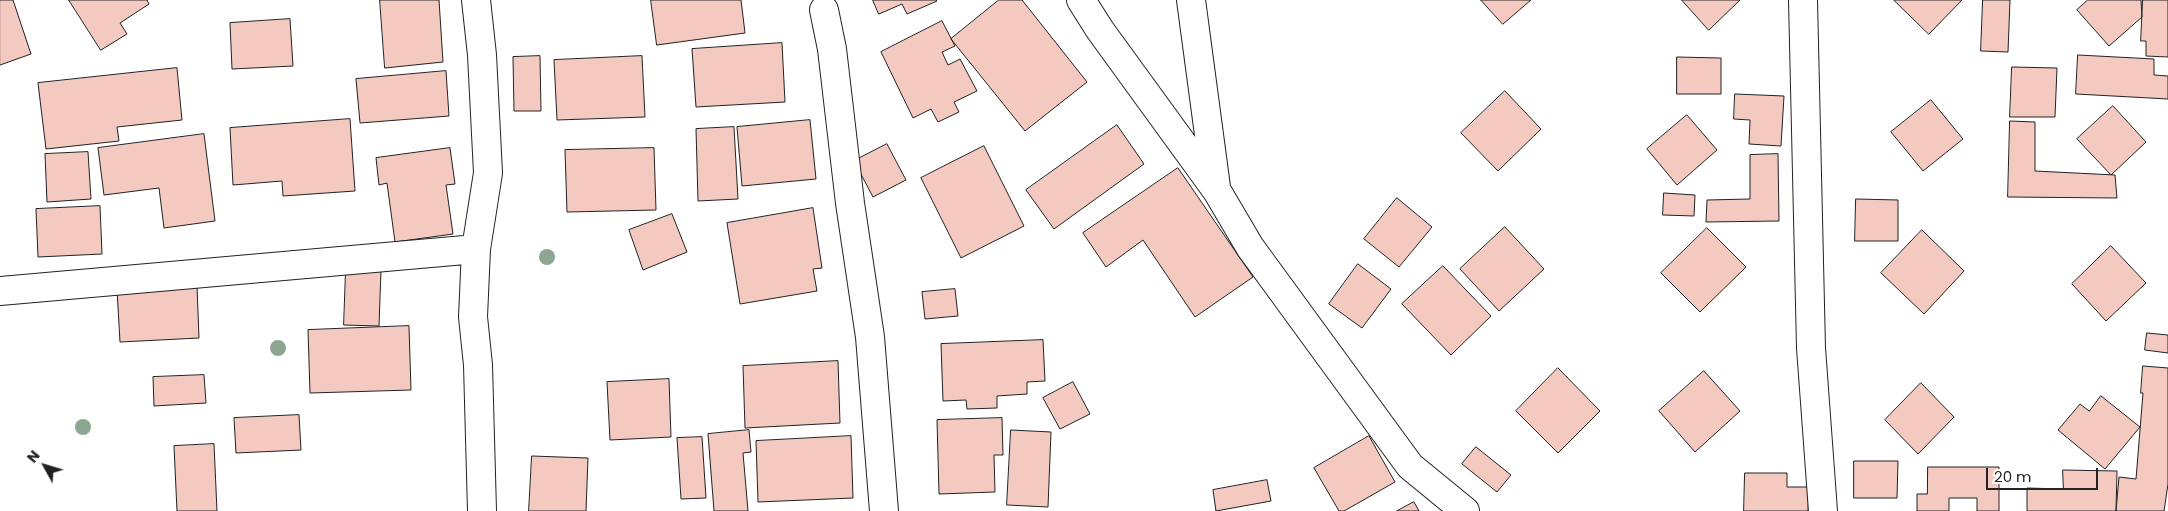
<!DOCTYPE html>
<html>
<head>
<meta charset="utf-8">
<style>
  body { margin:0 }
  #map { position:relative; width:2168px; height:511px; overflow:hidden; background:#fff; font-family:Poppins,sans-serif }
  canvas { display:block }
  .north { position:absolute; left:20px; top:441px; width:50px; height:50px; -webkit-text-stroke:4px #fff; paint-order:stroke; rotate:309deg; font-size:14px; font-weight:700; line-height:20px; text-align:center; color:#222 }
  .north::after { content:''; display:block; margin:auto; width:18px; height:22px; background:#222; clip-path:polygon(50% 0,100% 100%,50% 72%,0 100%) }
  .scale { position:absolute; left:1986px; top:468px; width:112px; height:22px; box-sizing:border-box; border:2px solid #222; border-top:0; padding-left:6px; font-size:15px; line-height:18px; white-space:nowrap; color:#222; -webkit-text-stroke:4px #fff; paint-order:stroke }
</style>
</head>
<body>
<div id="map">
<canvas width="2168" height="511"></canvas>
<div class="north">N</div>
<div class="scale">20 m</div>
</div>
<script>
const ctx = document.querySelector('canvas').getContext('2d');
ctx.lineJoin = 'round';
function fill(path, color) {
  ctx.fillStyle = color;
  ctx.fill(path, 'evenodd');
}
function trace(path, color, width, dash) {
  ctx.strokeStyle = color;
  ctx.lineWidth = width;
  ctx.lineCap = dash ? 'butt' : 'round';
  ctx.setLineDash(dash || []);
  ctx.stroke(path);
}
const building = new Path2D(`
  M 0,0 L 13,0 L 31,54 L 0,65 Z
  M 69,0 L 147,0 L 149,4 L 120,23 L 127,34 L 101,50 Z
  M 380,0 L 439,0 L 443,62 L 385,68 Z
  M 651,0 L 741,0 L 745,33 L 657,45 Z
  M 873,0 L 936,0 L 937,1 L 907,14 L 902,4 L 879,14 Z
  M 999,0 L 1022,0 L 1087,82 L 1025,131 L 951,39 Z
  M 1481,0 L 1531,0 L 1503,24 Z
  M 1682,0 L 1740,0 L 1709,30 Z
  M 1894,0 L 1962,0 L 1929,34 Z
  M 1983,0 L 2010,0 L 2008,52 L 1981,51 Z
  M 2088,0 L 2141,0 L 2142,17 L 2109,46 L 2077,10 Z
  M 2143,0 L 2168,0 L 2168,57 L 2146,56 L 2146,41 L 2141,41 Z
  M 290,19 L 293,66 L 232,69 L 230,23 Z
  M 942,21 L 955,46 L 942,52 L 948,65 L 960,59 L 977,91 L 954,102 L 959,112 L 938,122 L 931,109 L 913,118 L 881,52 Z
  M 782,43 L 785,102 L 696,107 L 692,49 Z
  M 2078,55 L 2154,59 L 2154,75 L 2168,76 L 2168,99 L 2076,94 Z
  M 540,56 L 541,111 L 514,111 L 513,57 Z
  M 642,56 L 645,117 L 557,120 L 554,60 Z
  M 1677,57 L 1721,58 L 1721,94 L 1677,94 Z
  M 2012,67 L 2057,68 L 2055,117 L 2010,117 Z
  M 177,68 L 182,120 L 117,127 L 119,141 L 46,149 L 38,83 Z
  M 446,71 L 449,116 L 360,123 L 356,79 Z
  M 1505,91 L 1541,129 L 1498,171 L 1461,133 Z
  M 1735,94 L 1784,96 L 1781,146 L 1749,144 L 1750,120 L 1734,119 Z
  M 1931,100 L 1963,139 L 1923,171 L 1891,132 Z
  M 2113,106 L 2146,142 L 2111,175 L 2077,139 Z
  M 1687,115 L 1717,150 L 1677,185 L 1647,149 Z
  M 350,119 L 355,191 L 283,196 L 282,181 L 233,185 L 230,128 Z
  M 810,120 L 816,179 L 742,186 L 737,127 Z
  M 2010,121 L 2035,122 L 2035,171 L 2115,175 L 2117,198 L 2008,197 Z
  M 1117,125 L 1144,164 L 1054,229 L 1026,190 Z
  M 734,127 L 738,199 L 698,201 L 696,129 Z
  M 204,134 L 215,221 L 164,228 L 159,188 L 104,195 L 98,148 Z
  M 887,144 L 906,180 L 873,197 L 854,161 Z
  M 984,146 L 1024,226 L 961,258 L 921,178 Z
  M 450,148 L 455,184 L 446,185 L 453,234 L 395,242 L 387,183 L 379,185 L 376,158 Z
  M 654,148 L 656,210 L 567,212 L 565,150 Z
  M 88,152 L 91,199 L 47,202 L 45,154 Z
  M 1778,154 L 1779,221 L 1706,222 L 1707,200 L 1750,199 L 1750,155 Z
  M 1178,168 L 1253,277 L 1195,317 L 1143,240 L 1106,267 L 1083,233 Z
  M 1664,193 L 1695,195 L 1694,216 L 1663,215 Z
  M 1397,198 L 1432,227 L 1399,267 L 1364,239 Z
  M 1856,199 L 1898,200 L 1898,241 L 1855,241 Z
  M 100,206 L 102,254 L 38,257 L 36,209 Z
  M 813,208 L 822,268 L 813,269 L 817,291 L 740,304 L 727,223 Z
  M 672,214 L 687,252 L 643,270 L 629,230 Z
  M 1505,227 L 1544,269 L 1499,311 L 1460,269 Z
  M 1707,228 L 1746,267 L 1700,312 L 1661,273 Z
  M 1922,230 L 1964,271 L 1924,314 L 1881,273 Z
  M 2111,246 L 2146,283 L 2106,321 L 2072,284 Z
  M 1358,264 L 1391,289 L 1362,328 L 1329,304 Z
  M 1443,266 L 1491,316 L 1451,355 L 1402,304 Z
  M 346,269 L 381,270 L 379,326 L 344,325 Z
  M 197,286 L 199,338 L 120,342 L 117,290 Z
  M 955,289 L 958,316 L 925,319 L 922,292 Z
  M 409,326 L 411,390 L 310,393 L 308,330 Z
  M 2147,333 L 2168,335 L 2168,353 L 2145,350 Z
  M 1043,340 L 1045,381 L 1027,382 L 1027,394 L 997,396 L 997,408 L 967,409 L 966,400 L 943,401 L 941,344 Z
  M 838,361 L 840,423 L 745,428 L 743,366 Z
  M 2143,366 L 2168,368 L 2168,484 L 2164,511 L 2116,511 L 2119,477 L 2136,479 L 2143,393 L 2141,393 Z
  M 1558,368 L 1600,411 L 1558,453 L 1516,411 Z
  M 1704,371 L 1740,411 L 1695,452 L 1659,411 Z
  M 204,375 L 206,403 L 154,406 L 153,377 Z
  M 669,379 L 671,437 L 610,440 L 607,382 Z
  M 1073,382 L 1090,414 L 1060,429 L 1043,398 Z
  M 1921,383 L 1954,417 L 1918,454 L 1885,420 Z
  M 2101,396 L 2140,427 L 2105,469 L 2058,430 L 2080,404 L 2089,411 Z
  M 299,415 L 301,450 L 236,453 L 234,418 Z
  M 1002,418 L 1003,455 L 994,455 L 995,492 L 939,494 L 937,420 Z
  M 749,430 L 751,452 L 743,453 L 748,511 L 714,511 L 708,434 Z
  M 1011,430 L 1051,432 L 1048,507 L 1007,505 Z
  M 851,436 L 853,498 L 758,502 L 756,441 Z
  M 1369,436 L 1395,482 L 1344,511 L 1339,511 L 1314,468 Z
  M 702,437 L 706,498 L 681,499 L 677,438 Z
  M 214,444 L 217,511 L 177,511 L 174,446 Z
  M 1476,447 L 1511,475 L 1497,492 L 1462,464 Z
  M 532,456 L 588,458 L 586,511 L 529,511 Z
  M 1854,461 L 1898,461 L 1897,498 L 1854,498 Z
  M 1928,467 L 1999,467 L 1999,511 L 1977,511 L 1977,498 L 1949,498 L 1949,511 L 1917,511 L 1917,494 L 1927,494 Z
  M 2063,470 L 2117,471 L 2116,511 L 2027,511 L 2027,488 L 2063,489 Z
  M 1745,473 L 1787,473 L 1787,487 L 1809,487 L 1808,511 L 1744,511 Z
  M 1267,480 L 1271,501 L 1216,511 L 1213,490 Z
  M 1414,502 L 1419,511 L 1397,511 Z`);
const street = new Path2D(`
  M 476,0 L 482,55 L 488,173 L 476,249 L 473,317 L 478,365 L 482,511
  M 1081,0 L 1100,30 L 1217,191 L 1250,247 L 1410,466 L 1465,511
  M 1191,0 L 1216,187
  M 1803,0 L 1811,348 L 1823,511
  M 824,10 L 832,49 L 850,203 L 870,337 L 884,511
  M 0,291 L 476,249`);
const trees = [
  [547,257],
  [278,348],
  [83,427]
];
fill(building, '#f3c9c0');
trace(building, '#222', 1);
trace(street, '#222', 30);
trace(street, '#fff', 28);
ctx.fillStyle = '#8da692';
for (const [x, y] of trees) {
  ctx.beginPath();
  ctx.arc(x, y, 8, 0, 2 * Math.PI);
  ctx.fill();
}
</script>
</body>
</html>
